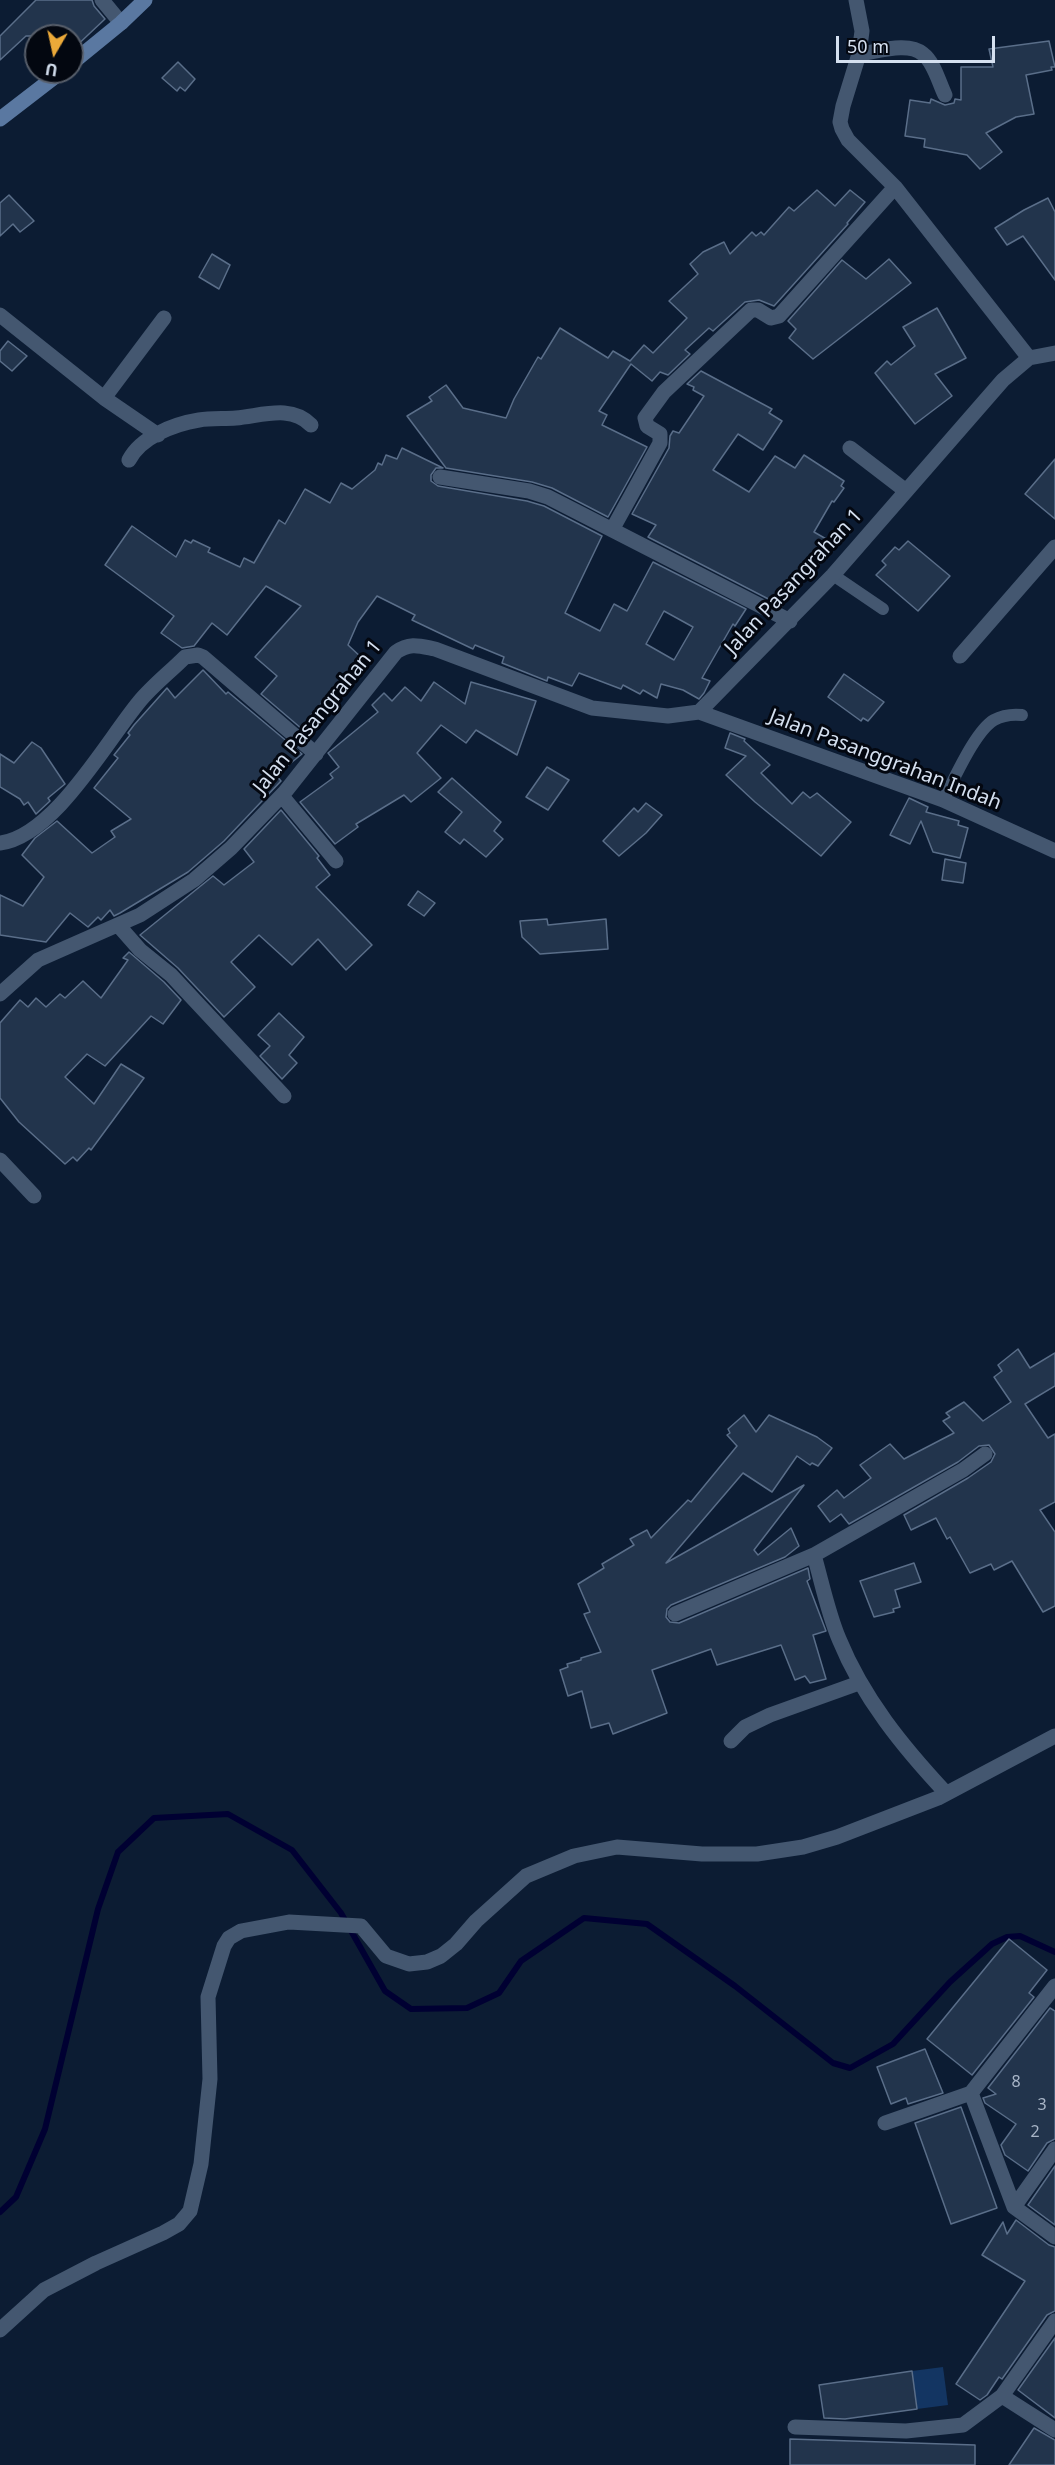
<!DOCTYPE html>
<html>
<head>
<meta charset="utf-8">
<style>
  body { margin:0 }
  #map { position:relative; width:1055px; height:2465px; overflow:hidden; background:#0c1c33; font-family:"Noto Sans",sans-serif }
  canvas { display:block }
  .north { position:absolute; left:24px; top:24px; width:60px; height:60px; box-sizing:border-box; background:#030710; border:2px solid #575e6a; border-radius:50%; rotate:189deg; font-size:16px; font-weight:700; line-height:24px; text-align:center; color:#d5e0f0 }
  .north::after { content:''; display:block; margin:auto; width:21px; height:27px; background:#eba939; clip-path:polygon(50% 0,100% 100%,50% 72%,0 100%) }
  .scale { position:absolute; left:836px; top:36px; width:159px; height:27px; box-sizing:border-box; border:3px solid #d5e0f0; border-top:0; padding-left:8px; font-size:18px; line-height:21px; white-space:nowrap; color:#d5e0f0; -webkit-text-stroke:4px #030710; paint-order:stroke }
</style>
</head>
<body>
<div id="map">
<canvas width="1055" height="2465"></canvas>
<div class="north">U</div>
<div class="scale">50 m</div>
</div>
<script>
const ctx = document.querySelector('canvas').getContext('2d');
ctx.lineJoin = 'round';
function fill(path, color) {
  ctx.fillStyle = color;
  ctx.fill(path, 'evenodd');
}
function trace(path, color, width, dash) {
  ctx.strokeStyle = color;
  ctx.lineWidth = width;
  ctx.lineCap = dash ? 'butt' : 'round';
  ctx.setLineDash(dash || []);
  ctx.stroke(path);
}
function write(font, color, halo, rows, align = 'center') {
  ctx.font = font + ' "Noto Sans",sans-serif';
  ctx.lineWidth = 6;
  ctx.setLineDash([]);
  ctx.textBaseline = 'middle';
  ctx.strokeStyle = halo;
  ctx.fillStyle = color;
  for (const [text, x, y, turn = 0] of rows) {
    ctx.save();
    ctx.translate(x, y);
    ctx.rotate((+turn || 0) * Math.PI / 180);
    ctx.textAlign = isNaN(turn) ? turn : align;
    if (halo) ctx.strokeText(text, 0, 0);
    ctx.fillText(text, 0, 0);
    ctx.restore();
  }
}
const green = new Path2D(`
  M 943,2367 L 948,2405 L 917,2409 L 912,2371 Z`);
const stream = new Path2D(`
  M 0,2212 L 16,2197 L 45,2129 L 98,1909 L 118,1852 L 154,1818 L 228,1814 L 292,1850 L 341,1913 L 385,1991 L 411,2009 L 467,2008 L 499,1993 L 521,1961 L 584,1918 L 647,1924 L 735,1986 L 833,2063 L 850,2068 L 893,2044 L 950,1982 L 992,1944 L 1007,1937 L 1020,1936 L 1055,1952`);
const building = new Path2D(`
  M 36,0 L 92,0 L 94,6 L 105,19 L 72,50 L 72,36 L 26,36 L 0,60 L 0,36 Z
  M 1049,41 L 1055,67 L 1051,67 L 1052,70 L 1026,75 L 1034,114 L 1016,117 L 986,133 L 1002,152 L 980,169 L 967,155 L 924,147 L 925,139 L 905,136 L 910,100 L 930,103 L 931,99 L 945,105 L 954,103 L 955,99 L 961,100 L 961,67 L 993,67 L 989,49 Z
  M 178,62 L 195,79 L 185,91 L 180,87 L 177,91 L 162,78 Z
  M 817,190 L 835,206 L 850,190 L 865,202 L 847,223 L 848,224 L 774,306 L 759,300 L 745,302 L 713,331 L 709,328 L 685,350 L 690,354 L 668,375 L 660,372 L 652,381 L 631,364 L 599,411 L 607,415 L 602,425 L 647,447 L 608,517 L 552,488 L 532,482 L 446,468 L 407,416 L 432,401 L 429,397 L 446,385 L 463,408 L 506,418 L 514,399 L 538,357 L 541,359 L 560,328 L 608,358 L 613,351 L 630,361 L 644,345 L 653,353 L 687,318 L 669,301 L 698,274 L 690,264 L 703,252 L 724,242 L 730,254 L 752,232 L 756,236 L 761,232 L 764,235 L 789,207 L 794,211 Z
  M 9,195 L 34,221 L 20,232 L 13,224 L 0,236 L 0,203 Z
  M 1048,198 L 1055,212 L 1055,280 L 1023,236 L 1007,245 L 995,228 L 1024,210 Z
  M 212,254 L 230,265 L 219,289 L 199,277 Z
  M 889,259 L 911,283 L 813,359 L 789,338 L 796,329 L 788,321 L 842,260 L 866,279 Z
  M 937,308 L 966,358 L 935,374 L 952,396 L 915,424 L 875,373 L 887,361 L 891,365 L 915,346 L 903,327 Z
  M 8,341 L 27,356 L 12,371 L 0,361 L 0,351 Z
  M 701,371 L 772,409 L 769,413 L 782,421 L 763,450 L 738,434 L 713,470 L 749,492 L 775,456 L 795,468 L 804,455 L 844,481 L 841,486 L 844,488 L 834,502 L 832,501 L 814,532 L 828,540 L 820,553 L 823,555 L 814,570 L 808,566 L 782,606 L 648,537 L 656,525 L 632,514 L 669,448 L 670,436 L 673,431 L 679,433 L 704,396 L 693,390 L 694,387 L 687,384 Z
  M 402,448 L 443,468 L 436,468 L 431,475 L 431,481 L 438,486 L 527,501 L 544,506 L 602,536 L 565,613 L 600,631 L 614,604 L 627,611 L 653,562 L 746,609 L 735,626 L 733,624 L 702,678 L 710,681 L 704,693 L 699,699 L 683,690 L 661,684 L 657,698 L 643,690 L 640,694 L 623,685 L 621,689 L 579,673 L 572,686 L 548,677 L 547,681 L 502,663 L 504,657 L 475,645 L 473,649 L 412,620 L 415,615 L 377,596 L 358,622 L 348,645 L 363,659 L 310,716 L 313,718 L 302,729 L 261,694 L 277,676 L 255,657 L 301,606 L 266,586 L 227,635 L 212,623 L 194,646 L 182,648 L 161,633 L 174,616 L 105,565 L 132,526 L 176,557 L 185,540 L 191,543 L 193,540 L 210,548 L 208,552 L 240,567 L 244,558 L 254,563 L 279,520 L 285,524 L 305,489 L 330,503 L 341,483 L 352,489 L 375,470 L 378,463 L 382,465 L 386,455 L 397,459 ZM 664,611 L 693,627 L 674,660 L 646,644 Z
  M 1055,459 L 1055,519 L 1025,494 Z
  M 908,541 L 950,576 L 918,611 L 876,575 L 886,565 L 882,561 L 895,547 L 899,550 Z
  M 203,670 L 226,694 L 228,692 L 302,754 L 276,775 L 281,781 L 224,841 L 188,872 L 120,913 L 114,916 L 110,910 L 101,920 L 98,917 L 88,927 L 70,913 L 46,942 L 0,935 L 0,895 L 23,906 L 44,877 L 22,855 L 35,838 L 57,821 L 92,853 L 115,837 L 111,831 L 131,819 L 94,788 L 118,758 L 114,755 L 130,735 L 128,733 L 134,725 L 167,688 L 175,698 Z
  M 844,674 L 884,702 L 868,721 L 863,718 L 861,721 L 828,697 Z
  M 434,682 L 465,704 L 471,682 L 536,701 L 517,755 L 476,730 L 466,743 L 441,725 L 417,753 L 441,778 L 411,802 L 404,795 L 356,824 L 358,827 L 335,844 L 300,802 L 333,778 L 330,774 L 339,767 L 328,753 L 378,712 L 372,705 L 384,693 L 392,701 L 405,687 L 421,701 Z
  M 730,733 L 745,739 L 744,741 L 770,765 L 761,773 L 792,804 L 803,792 L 810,798 L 817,793 L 851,822 L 821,856 L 755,802 L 726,775 L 746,756 L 725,748 Z
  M 32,742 L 41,748 L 65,784 L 48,798 L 50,801 L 36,814 L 28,802 L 24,805 L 20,799 L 0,787 L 0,754 L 14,763 Z
  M 547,767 L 569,780 L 548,810 L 526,797 Z
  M 452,778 L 501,822 L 494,831 L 503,839 L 486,857 L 464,839 L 460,844 L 445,832 L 462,812 L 438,792 Z
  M 909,798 L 928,807 L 926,812 L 959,821 L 958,825 L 968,828 L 960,858 L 933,852 L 921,821 L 910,844 L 890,835 Z
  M 646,803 L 662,815 L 646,833 L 619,856 L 603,841 L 634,808 L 638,812 Z
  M 281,810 L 319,856 L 317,858 L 330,875 L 316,887 L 372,945 L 346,970 L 318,939 L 292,965 L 259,935 L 231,962 L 255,987 L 224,1017 L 178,968 L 140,935 L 213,876 L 224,885 L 254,862 L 244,849 Z
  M 945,859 L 966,863 L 963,883 L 942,880 Z
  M 418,891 L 435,903 L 424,916 L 408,905 Z
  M 547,919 L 548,925 L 606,919 L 608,949 L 540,954 L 522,937 L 520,921 Z
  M 129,952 L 164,982 L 181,1000 L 163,1024 L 151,1016 L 105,1066 L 87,1054 L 65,1077 L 94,1104 L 121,1064 L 144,1078 L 91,1150 L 89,1148 L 77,1161 L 73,1157 L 65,1164 L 19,1122 L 0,1098 L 0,1023 L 20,1000 L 28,1007 L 36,998 L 46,1007 L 60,994 L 65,998 L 83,981 L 101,998 L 128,960 L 123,958 Z
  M 279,1013 L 304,1037 L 289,1055 L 297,1063 L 282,1079 L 260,1056 L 270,1046 L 258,1035 Z
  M 1018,1349 L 1030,1368 L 1055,1353 L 1055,1386 L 1025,1404 L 1048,1438 L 1055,1434 L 1055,1502 L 1040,1510 L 1055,1532 L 1055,1606 L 1043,1612 L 1012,1561 L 994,1570 L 991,1564 L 970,1573 L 950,1537 L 947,1539 L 936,1518 L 911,1530 L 904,1515 L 968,1478 L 991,1462 L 995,1454 L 989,1445 L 979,1446 L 958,1462 L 849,1524 L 841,1514 L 830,1522 L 818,1506 L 837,1490 L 844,1498 L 871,1478 L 860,1465 L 890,1444 L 904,1459 L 954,1433 L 943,1421 L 950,1417 L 946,1413 L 964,1402 L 983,1421 L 1011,1402 L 994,1377 L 1002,1371 L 998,1365 Z
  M 744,1415 L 756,1432 L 769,1415 L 817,1437 L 832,1448 L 818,1466 L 812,1463 L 810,1465 L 797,1456 L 772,1492 L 743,1473 L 666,1563 L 804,1485 L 754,1550 L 758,1555 L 791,1528 L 799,1546 L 785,1557 L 671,1605 L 667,1609 L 666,1617 L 670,1622 L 679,1623 L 808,1568 L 810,1579 L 807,1581 L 826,1631 L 813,1635 L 826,1679 L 810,1683 L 805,1676 L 795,1680 L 781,1645 L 717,1665 L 711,1649 L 652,1670 L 667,1713 L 613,1734 L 609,1723 L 591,1728 L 582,1691 L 568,1696 L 560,1670 L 568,1667 L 567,1664 L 581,1660 L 581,1658 L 601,1652 L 584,1614 L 590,1612 L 578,1584 L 604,1568 L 602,1564 L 634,1545 L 630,1539 L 647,1530 L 651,1538 L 688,1500 L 691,1502 L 737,1446 L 727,1435 L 730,1433 L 728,1429 Z
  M 914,1563 L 921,1582 L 895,1590 L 900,1607 L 893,1609 L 894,1612 L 874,1617 L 860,1581 Z
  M 1009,1939 L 1047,1970 L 1029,1993 L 1034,1997 L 972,2075 L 927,2039 Z
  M 1050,2008 L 1055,2011 L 1055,2139 L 1047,2143 L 1028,2171 L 1005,2155 L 1001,2145 L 1016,2124 L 985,2103 L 983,2098 L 996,2094 L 988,2088 Z
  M 925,2049 L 943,2093 L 908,2104 L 906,2098 L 891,2104 L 877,2067 Z
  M 961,2107 L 997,2208 L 951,2224 L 915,2123 Z
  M 1055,2166 L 1055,2225 L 1028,2205 Z
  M 1016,2220 L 1049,2245 L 1055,2247 L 1055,2311 L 1047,2315 L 1002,2379 L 999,2377 L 987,2395 L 980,2400 L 956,2384 L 1025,2281 L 982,2255 L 1003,2222 L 1007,2234 Z
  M 1055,2338 L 1055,2418 L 1018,2390 Z
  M 912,2371 L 917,2409 L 845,2419 L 824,2418 L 819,2385 Z
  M 1034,2428 L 1055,2440 L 1055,2465 L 1009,2465 Z
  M 790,2439 L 975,2445 L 975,2465 L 790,2465 Z`);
const lane = new Path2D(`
  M 833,575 L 883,609
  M 943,800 C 954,780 975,731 994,720 C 1003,715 1012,714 1022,715`);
const street = new Path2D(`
  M 102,0 L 121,23
  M 856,0 L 862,31 L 859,54 L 843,106 L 840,122 L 842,129 L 848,140 L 895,187 L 1029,358
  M 859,54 C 877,52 908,41 923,54 C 934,62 939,83 945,95
  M 0,315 L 104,398 L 158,435
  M 104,398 L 164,318
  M 850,448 L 906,491
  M 129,460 C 141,437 174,424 199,420 C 211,418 224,419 236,418 C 261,416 291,404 311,425
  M 440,477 L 529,491 L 548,497 L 790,621
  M 612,530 L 660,443 L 660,434 L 647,426 L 645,418 L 664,392 L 751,310 L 758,310 L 771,318 L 779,316 L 895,187
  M 960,656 L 1055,547
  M 699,712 L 943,800 L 1055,851
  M 282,796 L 336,861
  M 0,843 C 54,836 106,742 139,702 C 152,686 170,672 185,657 L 198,655 L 203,657 L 316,754
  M 118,925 L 140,950 L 171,975 L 284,1096
  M 0,994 L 38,960 L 140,915 L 194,880 L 231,848 L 285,792 L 396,652 C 410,642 420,646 435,649 L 592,708 L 668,716 L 699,712 L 833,575 L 1003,380 L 1029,358 L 1055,353
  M 0,1160 L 34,1196
  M 814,1555 L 963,1470 L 985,1454
  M 675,1614 L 814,1555 C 822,1583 828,1613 839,1639 C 863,1698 903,1747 946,1793
  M 731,1741 L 745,1727 L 770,1715 L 859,1683
  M 971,2093 L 1014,2207 L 1055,2237
  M 971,2093 L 1055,1986
  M 885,2123 L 971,2093
  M 1014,2207 L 1055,2149
  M 0,2330 L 44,2290 L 96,2263 L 163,2233 L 179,2224 L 190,2211 L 201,2164 L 210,2079 L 208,1997 L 224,1946 L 229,1938 L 241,1931 L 289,1922 L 361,1926 L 386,1956 L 409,1964 L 427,1962 L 441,1956 L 456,1944 L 476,1921 L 526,1876 L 574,1856 L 617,1847 L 702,1854 L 757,1854 L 803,1847 L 837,1837 L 938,1798 L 1055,1736
  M 1002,2396 L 1055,2430
  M 795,2427 L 906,2431 L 963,2425 L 1002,2396 L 1055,2321`);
const secondary = new Path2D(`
  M 72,63 L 121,23 L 145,0
  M 0,119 L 61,72`);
const numberNames = [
  ["8",1016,2082],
  ["3",1042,2105],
  ["2",1035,2132]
];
const streetNames = [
  ["Jalan Pasangrahan 1",794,582,-47],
  ["Jalan Pasangrahan 1",318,717,-51],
  ["Jalan Pasanggrahan Indah",885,760,21]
];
fill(green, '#133562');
trace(stream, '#000032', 6);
fill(building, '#22344c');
trace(building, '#5a6e89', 1.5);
trace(lane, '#445770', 12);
trace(street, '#445770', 15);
trace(secondary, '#5a78a1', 15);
write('16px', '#a8b5c7', null, numberNames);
write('20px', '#d5e0f0', '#030710', streetNames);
</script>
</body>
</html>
